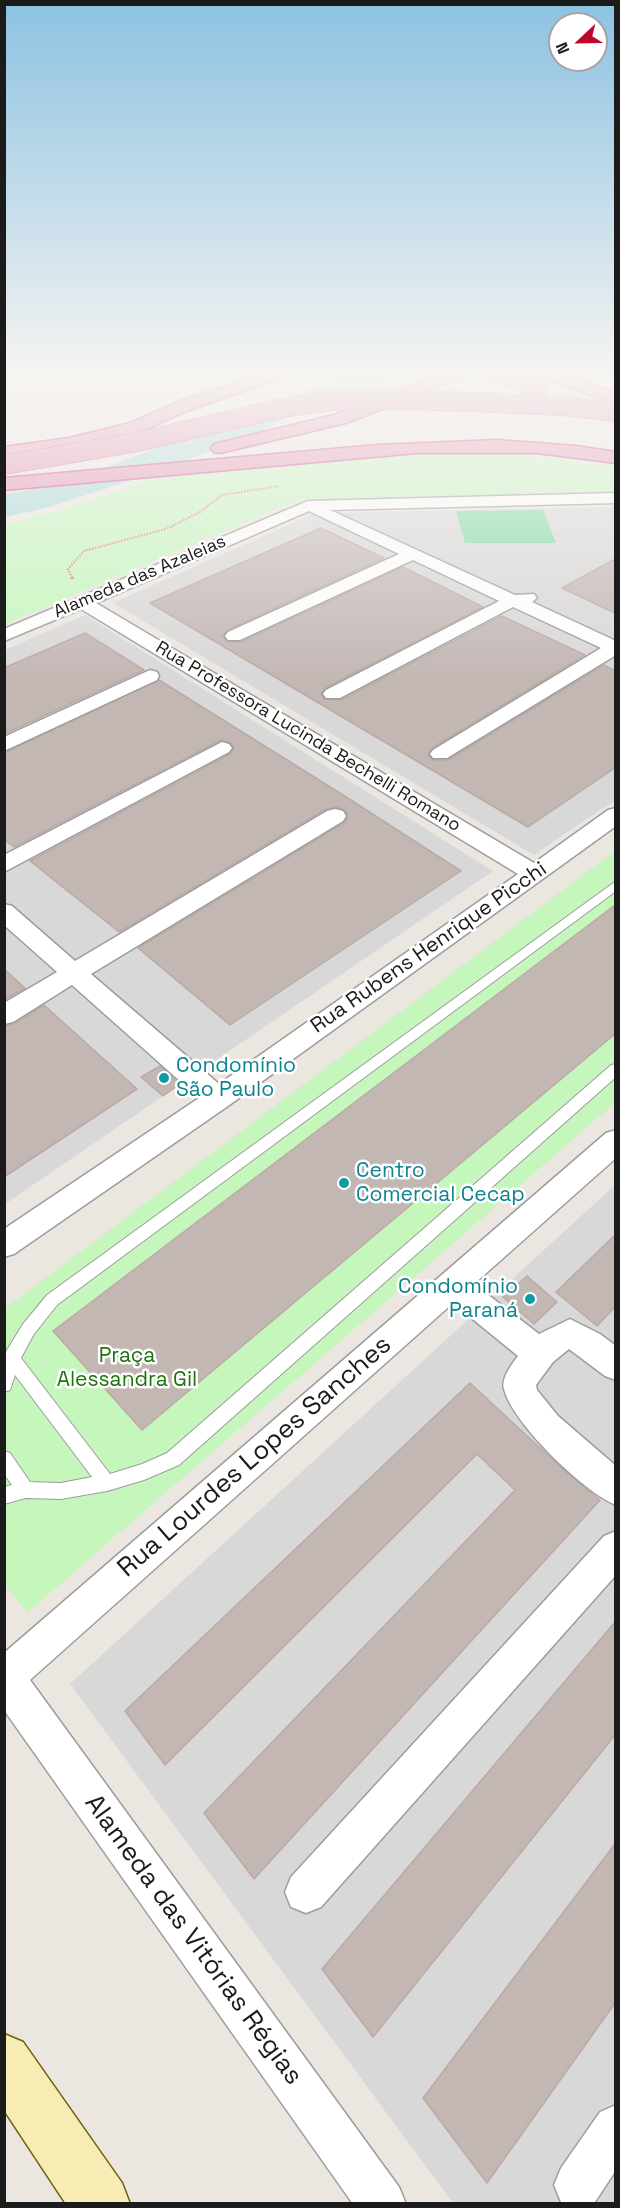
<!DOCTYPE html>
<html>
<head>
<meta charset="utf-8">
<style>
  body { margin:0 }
  #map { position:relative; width:620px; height:2208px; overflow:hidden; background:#ece6e0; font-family:"Space Grotesk",sans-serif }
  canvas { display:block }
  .frame { position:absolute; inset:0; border:6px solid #1b1b1b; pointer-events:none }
  .north { position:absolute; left:548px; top:12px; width:60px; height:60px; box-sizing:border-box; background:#fff; border:2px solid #a4a4a4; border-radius:50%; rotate:248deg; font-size:16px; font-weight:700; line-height:24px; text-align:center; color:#1b1b1b }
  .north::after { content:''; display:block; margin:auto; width:21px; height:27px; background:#bf072e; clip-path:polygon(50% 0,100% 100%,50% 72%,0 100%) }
</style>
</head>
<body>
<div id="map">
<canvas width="620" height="2208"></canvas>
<div class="frame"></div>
<div class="north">N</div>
</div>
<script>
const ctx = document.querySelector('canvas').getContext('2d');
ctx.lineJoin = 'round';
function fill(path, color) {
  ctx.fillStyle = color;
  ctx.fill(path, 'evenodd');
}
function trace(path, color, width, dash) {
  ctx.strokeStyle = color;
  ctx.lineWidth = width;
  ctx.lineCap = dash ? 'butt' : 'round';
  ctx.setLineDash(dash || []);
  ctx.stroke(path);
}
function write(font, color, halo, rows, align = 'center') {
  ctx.font = font + ' "Space Grotesk",sans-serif';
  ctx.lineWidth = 5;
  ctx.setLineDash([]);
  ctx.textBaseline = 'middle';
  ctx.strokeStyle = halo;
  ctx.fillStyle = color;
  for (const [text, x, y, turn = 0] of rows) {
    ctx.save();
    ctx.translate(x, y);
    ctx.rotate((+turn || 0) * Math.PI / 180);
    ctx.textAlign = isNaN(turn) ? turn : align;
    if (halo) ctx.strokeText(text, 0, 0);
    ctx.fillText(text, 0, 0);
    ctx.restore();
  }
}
const residential = new Path2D(`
  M 615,507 L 615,800 L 534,855 L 113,603 L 315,513 Z
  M 85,615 L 493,871 L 5,1204 L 5,650 Z
  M 615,1185 L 615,2203 L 453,2203 L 70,1684 Z`);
const park = new Path2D(`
  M 403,453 C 475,453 545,454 615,468 L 615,492 L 300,499 L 5,624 L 5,525 L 84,503 L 157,478 Z
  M 615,851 L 615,1103 L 27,1613 L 5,1585 L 4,1309 Z`);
const pitch = new Path2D(`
  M 543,510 L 556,543 L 465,543 L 456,511 Z`);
const water = new Path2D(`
  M 360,371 L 413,371 L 286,417 L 265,431 L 135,479 L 46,508 L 5,517 L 5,494 L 62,484 Z`);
const building = new Path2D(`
  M 321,528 L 384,558 L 227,630 L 223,636 L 226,641 L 241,642 L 403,567 L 483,607 L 325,688 L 321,694 L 324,699 L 341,700 L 502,616 L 585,655 L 432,748 L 428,755 L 433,760 L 448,760 L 604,665 L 615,671 L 615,768 L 528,827 L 150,603 Z
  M 615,559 L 615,613 L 562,588 Z
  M 85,633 L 144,670 L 4,734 L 4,668 Z
  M 159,680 L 343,795 L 461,871 L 230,1025 L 138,948 L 344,823 L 348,817 L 345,810 L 336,807 L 326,809 L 119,932 L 30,861 L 230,754 L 234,748 L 231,743 L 221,740 L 14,847 L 4,840 L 4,753 Z
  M 615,905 L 615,1034 L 142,1430 L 53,1331 Z
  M 4,969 L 25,988 L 4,1000 Z
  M 44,1005 L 137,1089 L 4,1177 L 4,1026 L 14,1024 Z
  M 160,1066 L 180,1084 L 163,1096 L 141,1077 Z
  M 615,1235 L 615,1307 L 597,1326 L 556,1292 Z
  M 527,1276 L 557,1302 L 534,1324 L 503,1297 Z
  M 470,1383 L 567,1473 L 600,1500 L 254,1879 L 204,1813 L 515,1490 L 477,1454 L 165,1765 L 125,1711 Z
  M 615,1622 L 615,1735 L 373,2037 L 322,1969 Z
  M 615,1844 L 615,2003 L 487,2183 L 423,2098 Z`);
const pathFar1 = new Path2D(`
  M 72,578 L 68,569 L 84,551 L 166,529 L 200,512 L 222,495 L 279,486`);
const path = new Path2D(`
  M 72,577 L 73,580`);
const service = new Path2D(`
  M 616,881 L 616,891 L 57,1305 L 34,1334 L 21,1358 L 110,1474 L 142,1464 L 167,1453 L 611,1065 L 616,1064 L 616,1077 L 179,1465 L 144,1480 L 107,1491 L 61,1499 L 26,1498 L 4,1504 L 4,1487 L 12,1485 L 4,1474 L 4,1451 L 10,1453 L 30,1482 L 61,1483 L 92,1477 L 15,1375 L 10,1390 L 4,1392 L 4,1355 L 23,1324 L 47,1295 Z`);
const minor = new Path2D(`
  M 616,493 L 616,503 L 330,510 L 515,595 L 534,594 L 537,598 L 532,602 L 616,641 L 616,655 L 447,758 L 433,758 L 430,754 L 433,750 L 601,648 L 513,607 L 340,698 L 326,698 L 323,694 L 326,690 L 499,601 L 413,560 L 240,640 L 228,640 L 225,636 L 228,632 L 399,554 L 309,511 L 96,603 L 534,863 L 608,810 L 616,808 L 616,826 L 228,1106 L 14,1254 L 4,1257 L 4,1229 L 199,1098 L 72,985 L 13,1022 L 4,1024 L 4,1003 L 57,972 L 4,925 L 4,904 L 12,906 L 75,961 L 327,811 L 335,809 L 343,811 L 346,816 L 343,821 L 91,974 L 219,1084 L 518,874 L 81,609 L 4,641 L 4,629 L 308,501 Z
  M 150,670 L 157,672 L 159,676 L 157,680 L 4,751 L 4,737 Z
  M 222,742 L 229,744 L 232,748 L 229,752 L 4,872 L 4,855 Z
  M 616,1130 L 616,1158 L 474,1284 L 539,1334 L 570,1319 L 600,1334 L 616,1346 L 616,1380 L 605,1376 L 569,1349 L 553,1362 L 536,1385 L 537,1390 L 558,1416 L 616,1466 L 616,1505 C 584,1492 512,1423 504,1389 C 501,1378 512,1364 518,1356 L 453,1303 L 30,1680 L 399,2187 L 406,2204 L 353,2204 L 4,1710 L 4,1653 L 606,1133 Z
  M 616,1531 L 616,1575 L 321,1907 L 306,1913 L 291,1907 L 285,1892 L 291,1877 L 604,1536 Z
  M 616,2105 L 616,2170 L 595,2202 L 561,2202 L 554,2185 L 561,2168 L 600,2112 Z`);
const secondary = new Path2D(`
  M 4,2034 L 23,2042 L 122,2183 L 130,2204 L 66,2204 L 4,2110 Z`);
const motorway = new Path2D(`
  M 271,371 L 295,371 L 293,374 L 187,411 L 142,431 L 69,448 L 4,458 L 4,447 L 69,438 L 130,423 L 175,403 Z
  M 451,371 L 474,371 L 472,374 L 346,423 L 220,453 L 214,452 L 211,448 L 214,444 L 334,415 Z
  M 530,371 L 553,371 L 616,393 L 616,404 L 532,374 Z
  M 497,440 L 576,446 L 616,452 L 616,463 L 537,453 L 417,453 L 4,490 L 4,478 L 378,445 Z`);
const motorwayBridge = new Path2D(`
  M 493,371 L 540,388
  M 4,465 L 132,443 L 287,407 L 332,401 L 367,399 L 475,402 L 562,406 L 616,412`);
const markers = [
  [164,1078,6,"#0f9aa8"],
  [344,1183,6,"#0f9aa8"],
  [530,1299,6,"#0f9aa8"]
];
const farStreetnames = [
  ["Alameda das Azaleias",140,577,-23],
  ["Rua Professora Lucinda Bechelli Romano",308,737,31]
];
const streetNames = [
  ["Rua Rubens Henrique Picchi",429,948,-35]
];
const cultureNames = [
  ["Condomínio",176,1066],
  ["São Paulo",176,1090],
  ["Centro",356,1171],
  ["Comercial Cecap",356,1195],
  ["Condomínio",518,1287,"right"],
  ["Paraná",518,1311,"right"]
];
const parkNames = [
  ["Praça",127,1356],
  ["Alessandra Gil",127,1380]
];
const nearStreetnames = [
  ["Rua Lourdes Lopes Sanches",255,1457,-41],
  ["Alameda das Vitórias Régias",193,1940,54]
];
fill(residential, '#d9d8d8');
fill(park, '#c5f7bd');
fill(pitch, '#80daa4');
fill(water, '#a2d8d9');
fill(building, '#c3b7b4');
trace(building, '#bda9a4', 1.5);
trace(service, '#9c9c9c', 2);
trace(minor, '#9c9c9c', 3);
trace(secondary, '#6c6108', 3);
trace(motorway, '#cf2985', 3);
trace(pathFar1, '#f56979', 2, [1.5, 1.5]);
trace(path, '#f56979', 3, [2, 2]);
fill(service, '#fff');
fill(minor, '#fff');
fill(secondary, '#f7ecb4');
fill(motorway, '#e289ad');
trace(motorwayBridge, '#cf2985', 20, []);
trace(motorwayBridge, '#e289ad', 19);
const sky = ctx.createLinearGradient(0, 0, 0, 680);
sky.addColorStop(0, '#8cc2e2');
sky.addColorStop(0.55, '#f6f4f1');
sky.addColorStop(1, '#f6f4f100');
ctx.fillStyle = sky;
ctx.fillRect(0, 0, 620, 680);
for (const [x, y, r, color] of markers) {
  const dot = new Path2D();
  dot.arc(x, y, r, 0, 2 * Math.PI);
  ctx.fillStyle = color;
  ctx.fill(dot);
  trace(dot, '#fff', 2);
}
write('18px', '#1b1b1b', '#fff', farStreetnames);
write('21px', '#1b1b1b', '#fff', streetNames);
write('21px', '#0d838f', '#fff', cultureNames, 'left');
write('21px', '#1c730e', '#fff', parkNames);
write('26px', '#1b1b1b', '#fff', nearStreetnames);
</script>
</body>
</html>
